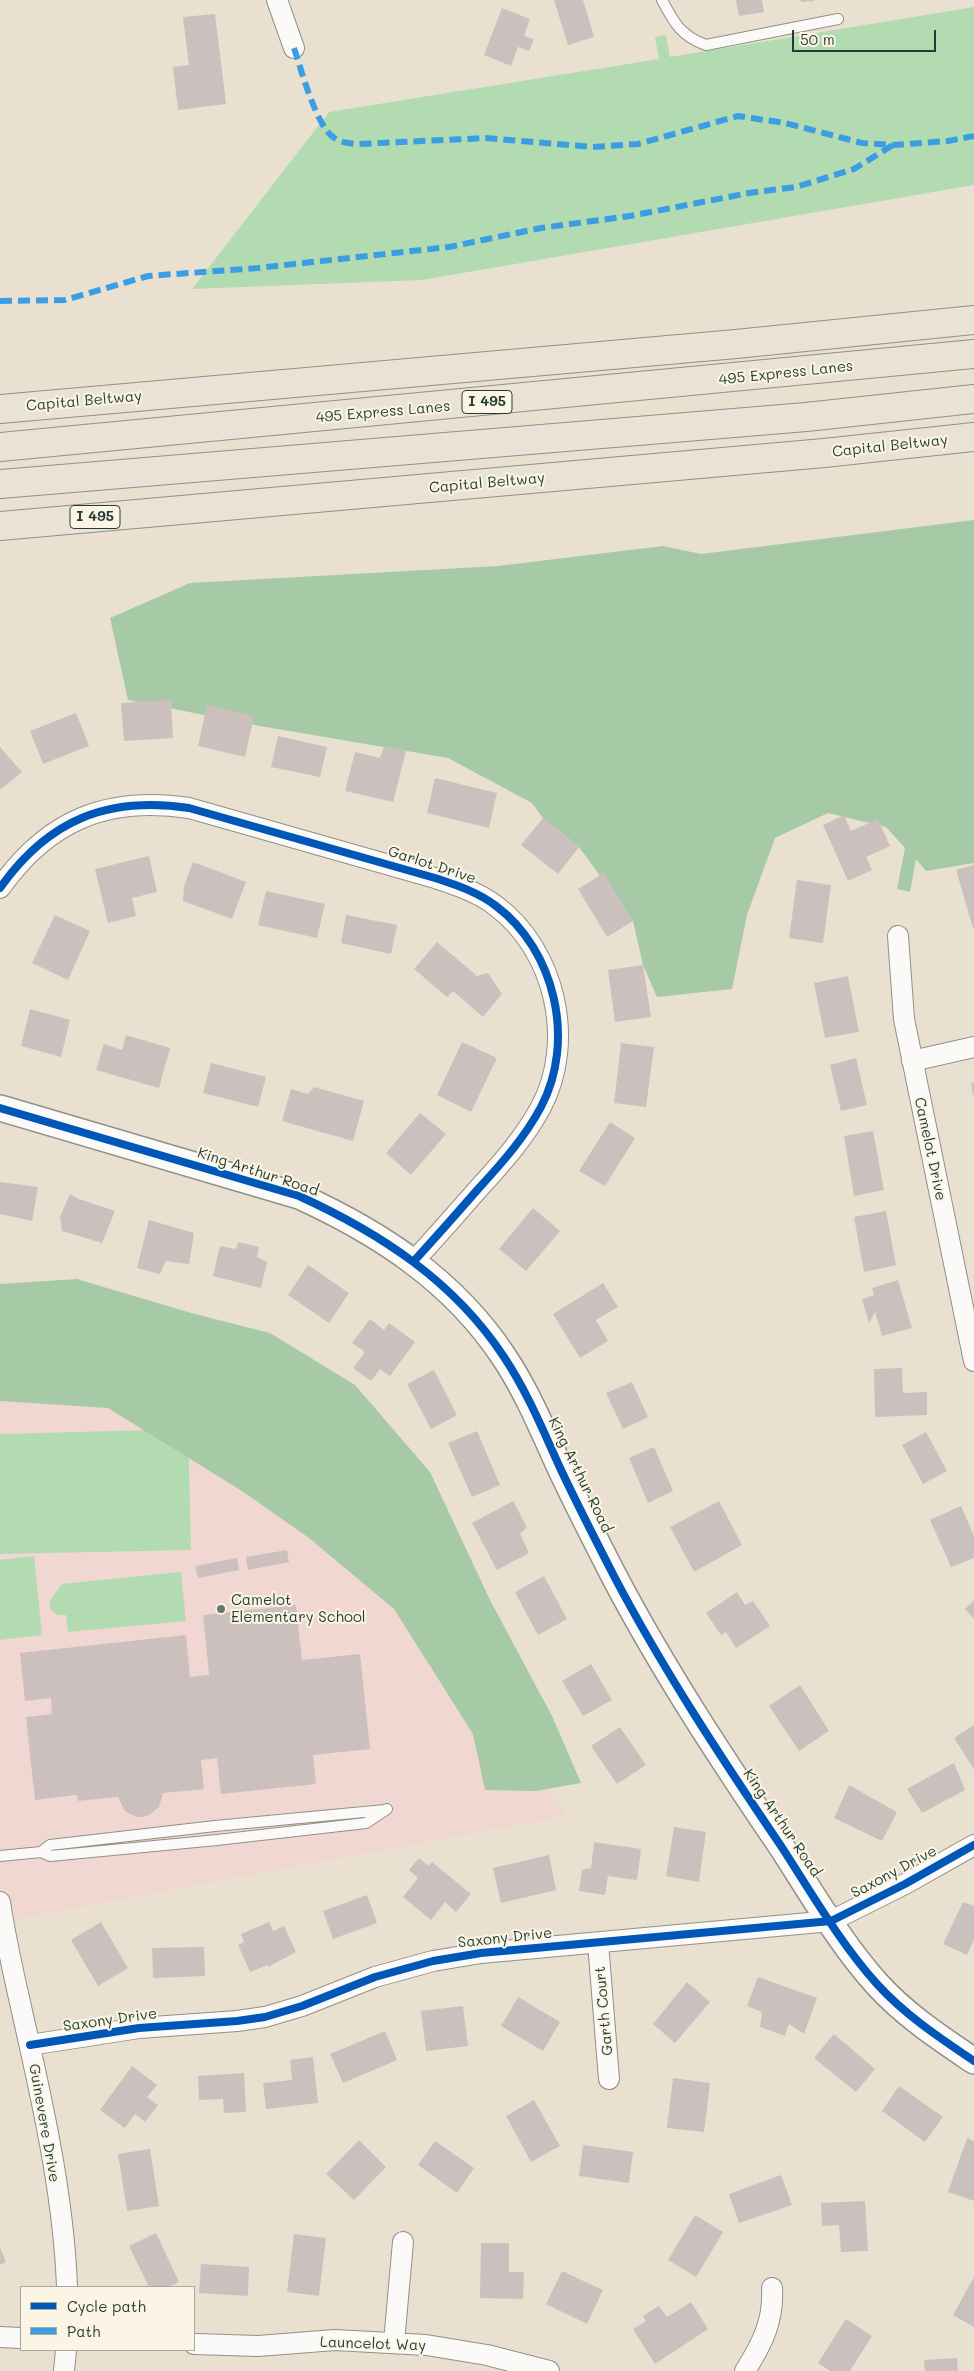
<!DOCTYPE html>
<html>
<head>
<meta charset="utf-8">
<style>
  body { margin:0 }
  #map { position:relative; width:974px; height:2371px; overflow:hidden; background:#eae0d0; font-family:Mali,sans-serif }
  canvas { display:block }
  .legend { position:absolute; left:20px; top:2286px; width:175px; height:65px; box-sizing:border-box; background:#fcf5e5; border:1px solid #a4ab9e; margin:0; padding:6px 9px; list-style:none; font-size:15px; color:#1f3d34 }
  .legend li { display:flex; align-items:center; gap:10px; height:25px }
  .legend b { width:25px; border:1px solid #a4ab9e }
  .scale { position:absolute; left:792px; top:30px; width:144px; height:22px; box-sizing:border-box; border:2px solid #1f3d34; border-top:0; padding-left:6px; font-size:15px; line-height:18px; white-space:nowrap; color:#1f3d34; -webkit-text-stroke:4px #fcf5e5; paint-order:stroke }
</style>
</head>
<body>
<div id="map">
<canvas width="974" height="2371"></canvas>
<ul class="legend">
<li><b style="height:6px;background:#0057b8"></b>Cycle path</li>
<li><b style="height:6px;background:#3c9ee2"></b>Path</li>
</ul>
<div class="scale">50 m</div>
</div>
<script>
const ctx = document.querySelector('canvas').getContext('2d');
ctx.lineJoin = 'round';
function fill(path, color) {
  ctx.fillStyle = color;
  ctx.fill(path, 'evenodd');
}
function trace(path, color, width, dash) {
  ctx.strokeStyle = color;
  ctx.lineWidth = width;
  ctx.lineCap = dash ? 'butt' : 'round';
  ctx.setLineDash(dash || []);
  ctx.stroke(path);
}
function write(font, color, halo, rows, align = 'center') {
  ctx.font = font + ' Mali,sans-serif';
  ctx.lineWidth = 4;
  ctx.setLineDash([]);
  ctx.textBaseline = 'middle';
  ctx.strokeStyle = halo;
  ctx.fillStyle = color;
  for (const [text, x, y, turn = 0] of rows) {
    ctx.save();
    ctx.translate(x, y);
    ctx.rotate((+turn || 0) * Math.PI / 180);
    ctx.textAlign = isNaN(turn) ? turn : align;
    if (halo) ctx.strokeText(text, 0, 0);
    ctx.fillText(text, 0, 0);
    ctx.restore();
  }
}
const built = new Path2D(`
  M 0,1306 L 317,1402 L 566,1816 L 0,1922 Z`);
const green = new Path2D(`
  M 974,7 L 974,185 L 422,280 L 192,289 L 329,112 L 659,59 L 655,37 L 666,35 L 670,57 Z
  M 188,1429 L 191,1550 L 0,1554 L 0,1434 Z
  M 34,1556 L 42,1635 L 0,1640 L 0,1560 Z
  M 181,1572 L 186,1621 L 68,1632 L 66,1615 L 58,1615 L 50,1609 L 50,1601 L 62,1584 Z`);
const forest = new Path2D(`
  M 974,520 L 974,863 L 926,871 L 916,859 L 910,892 L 897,889 L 905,848 L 886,827 L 828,813 L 775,838 L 747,915 L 732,989 L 657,997 L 643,965 L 633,921 L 579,847 L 543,818 L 532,803 L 448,758 L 260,726 L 128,700 L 110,618 L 190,583 L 498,566 L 663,546 L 701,554 Z
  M 77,1279 L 191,1313 L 270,1333 L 355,1385 L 430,1472 L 490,1600 L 552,1716 L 581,1783 L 536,1791 L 485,1790 L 473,1734 L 394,1609 L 309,1538 L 242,1491 L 108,1408 L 0,1401 L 0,1284 Z`);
const building = new Path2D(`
  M 554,0 L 583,0 L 594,37 L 568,45 Z
  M 736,0 L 762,0 L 764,12 L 739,16 Z
  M 801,0 L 814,0 L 814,1 L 801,2 Z
  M 502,8 L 530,19 L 524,36 L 534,39 L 529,51 L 518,47 L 511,66 L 484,55 Z
  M 215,14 L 226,104 L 178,110 L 173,67 L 189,65 L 183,17 Z
  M 171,700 L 173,738 L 124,741 L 121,703 Z
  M 207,705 L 254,716 L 245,757 L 198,746 Z
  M 76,713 L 89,746 L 43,764 L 30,731 Z
  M 278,736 L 327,747 L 320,777 L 271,767 Z
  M 384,746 L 406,751 L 393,802 L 345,791 L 355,752 L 380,758 Z
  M 0,747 L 22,772 L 0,790 Z
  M 435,778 L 497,793 L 489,828 L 427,813 Z
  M 844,815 L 851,831 L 878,819 L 890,846 L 866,857 L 872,870 L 848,881 L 823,825 Z
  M 543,818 L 579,847 L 558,874 L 521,845 Z
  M 149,856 L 157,892 L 132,898 L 136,916 L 108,923 L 95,869 Z
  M 193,862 L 246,882 L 232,919 L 183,901 L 184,886 Z
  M 974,865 L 974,928 L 973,928 L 956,870 Z
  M 604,873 L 633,921 L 607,937 L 578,889 Z
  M 797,880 L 831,885 L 823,943 L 789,938 Z
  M 266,891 L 325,904 L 317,938 L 258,925 Z
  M 55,915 L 90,931 L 68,980 L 32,963 Z
  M 346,915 L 397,925 L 391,954 L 341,943 Z
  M 437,942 L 477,976 L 488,973 L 502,994 L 483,1017 L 453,991 L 447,997 L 414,969 Z
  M 643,965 L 651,1017 L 615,1022 L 608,970 Z
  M 848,976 L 859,1032 L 825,1038 L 814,983 Z
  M 30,1009 L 70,1020 L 61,1057 L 21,1046 Z
  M 126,1035 L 170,1048 L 159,1088 L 96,1070 L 104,1044 L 122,1050 Z
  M 462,1042 L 497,1058 L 471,1112 L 437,1095 Z
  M 621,1043 L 654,1047 L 646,1107 L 614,1103 Z
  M 856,1058 L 867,1105 L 841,1111 L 830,1065 Z
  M 211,1063 L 266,1077 L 258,1107 L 203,1093 Z
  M 974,1082 L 974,1095 L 973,1095 L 971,1083 Z
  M 314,1087 L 364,1101 L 353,1141 L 282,1121 L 291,1089 L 308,1094 Z
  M 420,1113 L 446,1134 L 411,1175 L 386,1153 Z
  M 610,1122 L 635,1138 L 605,1186 L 579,1171 Z
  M 873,1131 L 884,1190 L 854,1196 L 844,1136 Z
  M 0,1182 L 38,1187 L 32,1221 L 0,1214 Z
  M 70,1194 L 79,1199 L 115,1211 L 102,1243 L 62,1231 L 60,1217 Z
  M 533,1208 L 560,1231 L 526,1271 L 499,1249 Z
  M 886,1211 L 896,1265 L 864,1272 L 854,1217 Z
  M 149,1220 L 194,1233 L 189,1264 L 166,1261 L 160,1274 L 137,1268 Z
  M 238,1242 L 259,1247 L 257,1257 L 267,1262 L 261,1288 L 213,1276 L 220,1246 L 236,1249 Z
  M 308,1265 L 349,1293 L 329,1323 L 288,1295 Z
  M 898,1280 L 912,1328 L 882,1336 L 875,1312 L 869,1323 L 862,1299 L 874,1295 L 872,1288 Z
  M 603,1283 L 618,1307 L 596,1320 L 608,1341 L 580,1358 L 553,1314 Z
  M 370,1319 L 384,1330 L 389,1323 L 415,1342 L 390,1376 L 380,1369 L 371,1381 L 353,1368 L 365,1352 L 352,1343 Z
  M 902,1368 L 903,1393 L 927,1392 L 927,1415 L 875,1417 L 874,1369 Z
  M 434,1370 L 457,1415 L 431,1429 L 407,1384 Z
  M 632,1382 L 648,1417 L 623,1429 L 606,1393 Z
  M 477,1431 L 500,1485 L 472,1497 L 448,1443 Z
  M 926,1432 L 947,1471 L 923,1484 L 902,1445 Z
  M 654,1447 L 673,1491 L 648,1503 L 629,1458 Z
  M 513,1501 L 527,1527 L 520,1534 L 529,1553 L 497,1570 L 472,1523 Z
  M 719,1501 L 742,1545 L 694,1572 L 670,1527 Z
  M 961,1506 L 974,1536 L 974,1558 L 951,1567 L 930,1520 Z
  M 287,1550 L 289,1562 L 248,1570 L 246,1557 Z
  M 237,1558 L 239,1570 L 198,1578 L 195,1566 Z
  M 544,1576 L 567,1619 L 538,1635 L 515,1592 Z
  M 737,1592 L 745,1605 L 753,1601 L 770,1626 L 736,1648 L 726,1632 L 721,1635 L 706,1613 Z
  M 974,1600 L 974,1619 L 965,1609 Z
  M 296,1605 L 302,1660 L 360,1654 L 370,1749 L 313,1755 L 316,1784 L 221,1794 L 217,1758 L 201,1760 L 204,1789 L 163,1793 L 159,1807 L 149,1815 L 143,1817 L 136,1817 L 125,1811 L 118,1797 L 78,1801 L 77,1795 L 35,1800 L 26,1717 L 52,1714 L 51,1698 L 25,1701 L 20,1653 L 186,1635 L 190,1677 L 209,1675 L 203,1615 Z
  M 591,1664 L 612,1700 L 583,1716 L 562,1681 Z
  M 800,1685 L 829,1731 L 799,1751 L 769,1706 Z
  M 974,1725 L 974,1769 L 954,1738 Z
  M 620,1727 L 646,1765 L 617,1784 L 591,1746 Z
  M 954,1763 L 965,1790 L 922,1813 L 907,1789 Z
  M 849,1785 L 897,1812 L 882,1841 L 834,1818 Z
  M 674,1827 L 706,1832 L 699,1882 L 666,1876 Z
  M 594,1842 L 641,1849 L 637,1880 L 608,1876 L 605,1895 L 579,1891 L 582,1870 L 591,1868 Z
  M 549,1855 L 556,1890 L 501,1903 L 493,1868 Z
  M 419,1858 L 429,1866 L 432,1862 L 471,1894 L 456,1912 L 445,1902 L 431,1920 L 403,1897 L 418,1878 L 409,1870 Z
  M 367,1895 L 377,1923 L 333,1939 L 323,1911 Z
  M 963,1902 L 974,1906 L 974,1940 L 967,1955 L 943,1944 Z
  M 101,1922 L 128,1968 L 98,1986 L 71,1940 Z
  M 269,1922 L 273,1931 L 284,1926 L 296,1952 L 268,1967 L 268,1965 L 250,1972 L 238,1945 L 244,1942 L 241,1934 Z
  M 204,1947 L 205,1976 L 153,1978 L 152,1948 Z
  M 758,1977 L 817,1998 L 804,2034 L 789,2024 L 785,2036 L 760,2027 L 762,2012 L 747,2006 Z
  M 687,1982 L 710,2002 L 675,2043 L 653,2024 Z
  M 518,1997 L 560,2022 L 543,2051 L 501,2026 Z
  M 463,2006 L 468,2046 L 426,2051 L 421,2011 Z
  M 385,2031 L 397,2060 L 343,2083 L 330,2054 Z
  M 834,2034 L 875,2069 L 856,2092 L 814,2058 Z
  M 313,2057 L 318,2103 L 266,2109 L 263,2083 L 292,2080 L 290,2060 Z
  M 132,2066 L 157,2085 L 147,2097 L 158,2105 L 145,2122 L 135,2114 L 125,2128 L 100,2110 Z
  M 244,2073 L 246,2112 L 224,2113 L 223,2099 L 199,2100 L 198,2076 Z
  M 673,2078 L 710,2083 L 704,2132 L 667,2128 Z
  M 899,2086 L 943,2117 L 925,2142 L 882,2111 Z
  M 534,2100 L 560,2146 L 531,2162 L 506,2116 Z
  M 967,2138 L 974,2141 L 974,2201 L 948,2192 Z
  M 359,2140 L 386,2167 L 354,2200 L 326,2174 Z
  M 435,2141 L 474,2168 L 457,2193 L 418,2165 Z
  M 583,2145 L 633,2152 L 629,2183 L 579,2176 Z
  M 150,2149 L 159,2206 L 127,2211 L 118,2154 Z
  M 781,2175 L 792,2205 L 739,2223 L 729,2194 Z
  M 865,2201 L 868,2251 L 841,2252 L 839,2225 L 822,2226 L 821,2203 Z
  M 695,2215 L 723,2232 L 696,2277 L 668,2260 Z
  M 156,2233 L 179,2282 L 168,2287 L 149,2287 L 129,2246 Z
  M 294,2234 L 326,2238 L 319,2296 L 287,2292 Z
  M 481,2243 L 509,2243 L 509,2272 L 524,2272 L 523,2299 L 480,2298 Z
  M 0,2247 L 6,2262 L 0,2265 Z
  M 201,2264 L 249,2267 L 248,2296 L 199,2293 Z
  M 562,2271 L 603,2290 L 587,2324 L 546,2304 Z
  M 974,2277 L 974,2327 L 953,2315 Z
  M 691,2302 L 708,2329 L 655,2364 L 633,2329 L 646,2321 L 643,2316 L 659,2306 L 667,2317 Z
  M 846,2319 L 872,2336 L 850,2371 L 830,2371 L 818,2363 Z
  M 957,2358 L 958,2371 L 925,2371 L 924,2360 Z`);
const service = new Path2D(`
  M 662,0 C 674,23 681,36 706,45 L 838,19
  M 41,1852 L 50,1845 L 215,1826 L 385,1810
  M 0,1856 L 41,1852 L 50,1856 L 217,1840 L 366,1823 L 387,1809`);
const minor = new Path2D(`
  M 277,0 L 294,48
  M 0,888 C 48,820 107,796 189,808 L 435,878 C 456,885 478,892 496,906 C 555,950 576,1041 541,1107 C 525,1137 502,1163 479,1188 C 458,1212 436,1237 414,1261
  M 898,936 L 904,1019 L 974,1361
  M 912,1061 L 974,1047
  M 0,1902 C 7,1950 19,1996 29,2043 C 47,2123 64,2206 67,2287
  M 598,1943 L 609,2079
  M 30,2045 L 139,2028 L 237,2021 L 265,2017 L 302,2006 L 375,1977 L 433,1961 L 481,1953 L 831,1921 L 905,1884 L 974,1845
  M 0,2337 L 21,2338
  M 394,2342 L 403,2242
  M 194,2344 L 258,2346 L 335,2340 L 426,2345 L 487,2355 L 549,2371
  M 64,2371 L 66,2350
  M 745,2371 C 762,2344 774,2321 772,2288`);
const tertiary = new Path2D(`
  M 0,1108 L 299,1196 C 380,1233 454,1281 504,1357 C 528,1393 544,1433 562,1472 C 579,1508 597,1543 615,1578 C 664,1671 722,1759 781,1846 C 811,1892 840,1943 877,1984 C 905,2015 940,2038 974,2061`);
const motorway = new Path2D(`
  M 0,409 L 736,344 L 974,320
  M 0,447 L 974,354
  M 0,484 L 806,417 L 974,399
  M 0,526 L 824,453 L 974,437`);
const quiet = new Path2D(`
  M 294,48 C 301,69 316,125 333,137 C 340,143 350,143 359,144 L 486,138 L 592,147 L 638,144 L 738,116 L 785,123 L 862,143 L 893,145 L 948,141 L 974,136
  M 0,301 L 65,300 L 148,276 L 258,268 L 449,247 L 541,228 L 630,216 L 749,193 L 796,187 L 854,169 L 893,145`);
const cycleway = new Path2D(`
  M 0,888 C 48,820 107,796 189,808 L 435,878 C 456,885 478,892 496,906 C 555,950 576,1041 541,1107 C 525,1137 502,1163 479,1188 C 458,1212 436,1237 414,1261
  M 0,1108 L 299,1196 C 380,1233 454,1281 504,1357 C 528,1393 544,1433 562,1472 C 579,1508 597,1543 615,1578 C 664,1671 722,1759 781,1846 C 811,1892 840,1943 877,1984 C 905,2015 940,2038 974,2061
  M 30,2045 L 139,2028 L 237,2021 L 265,2017 L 302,2006 L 375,1977 L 433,1961 L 481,1953 L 831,1921 L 905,1884 L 974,1845`);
const markers = [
  [221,1609,5,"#66766b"]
];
const shields = [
  [487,402,50],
  [95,517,50]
];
const shieldNames = [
  ["I 495",487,402],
  ["I 495",95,517]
];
const streetNames = [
  ["495 Express Lanes",786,373,-6],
  ["Capital Beltway",84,401,-5],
  ["495 Express Lanes",383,412,-5],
  ["Capital Beltway",890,446,-6],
  ["Capital Beltway",487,483,-5],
  ["Garlot Drive",432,865,18],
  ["Camelot Drive",930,1149,78],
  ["King Arthur Road",258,1172,18],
  ["King Arthur Road",580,1475,64],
  ["King Arthur Road",782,1823,56],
  ["Saxony Drive",894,1872,-28],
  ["Saxony Drive",505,1938,-6],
  ["Garth Court",604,2011,-95],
  ["Saxony Drive",110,2020,-8],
  ["Guinevere Drive",44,2123,80],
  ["Launcelot Way",373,2344,2]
];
const poiNames = [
  ["Camelot",231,1600],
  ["Elementary School",231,1617]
];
fill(built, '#f1d7d1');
fill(green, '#b2dbb2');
fill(forest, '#a5caa5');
fill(building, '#ccc0be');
trace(service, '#909086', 12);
trace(minor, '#909086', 22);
trace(tertiary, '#909086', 28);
trace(motorway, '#909086', 30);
trace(service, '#fcfaf8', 10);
trace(minor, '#fcfaf8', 20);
trace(tertiary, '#fcfaf8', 25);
trace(motorway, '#eae2d6', 28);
trace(quiet, '#3c9ee2', 6, [12, 6]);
trace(cycleway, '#0057b8', 8);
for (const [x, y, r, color] of markers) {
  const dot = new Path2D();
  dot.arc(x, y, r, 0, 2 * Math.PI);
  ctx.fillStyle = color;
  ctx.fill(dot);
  trace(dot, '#fcf5e5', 2);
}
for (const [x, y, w] of shields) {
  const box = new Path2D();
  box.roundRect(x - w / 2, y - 11.5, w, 23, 4);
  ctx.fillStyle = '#fcf5e5';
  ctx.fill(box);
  trace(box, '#1f3d34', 1);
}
write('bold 14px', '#1f3d34', null, shieldNames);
write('15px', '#1f3d34', '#fcf5e5', streetNames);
write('15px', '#1f3d34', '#fcf5e5', poiNames, 'left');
</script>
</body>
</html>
